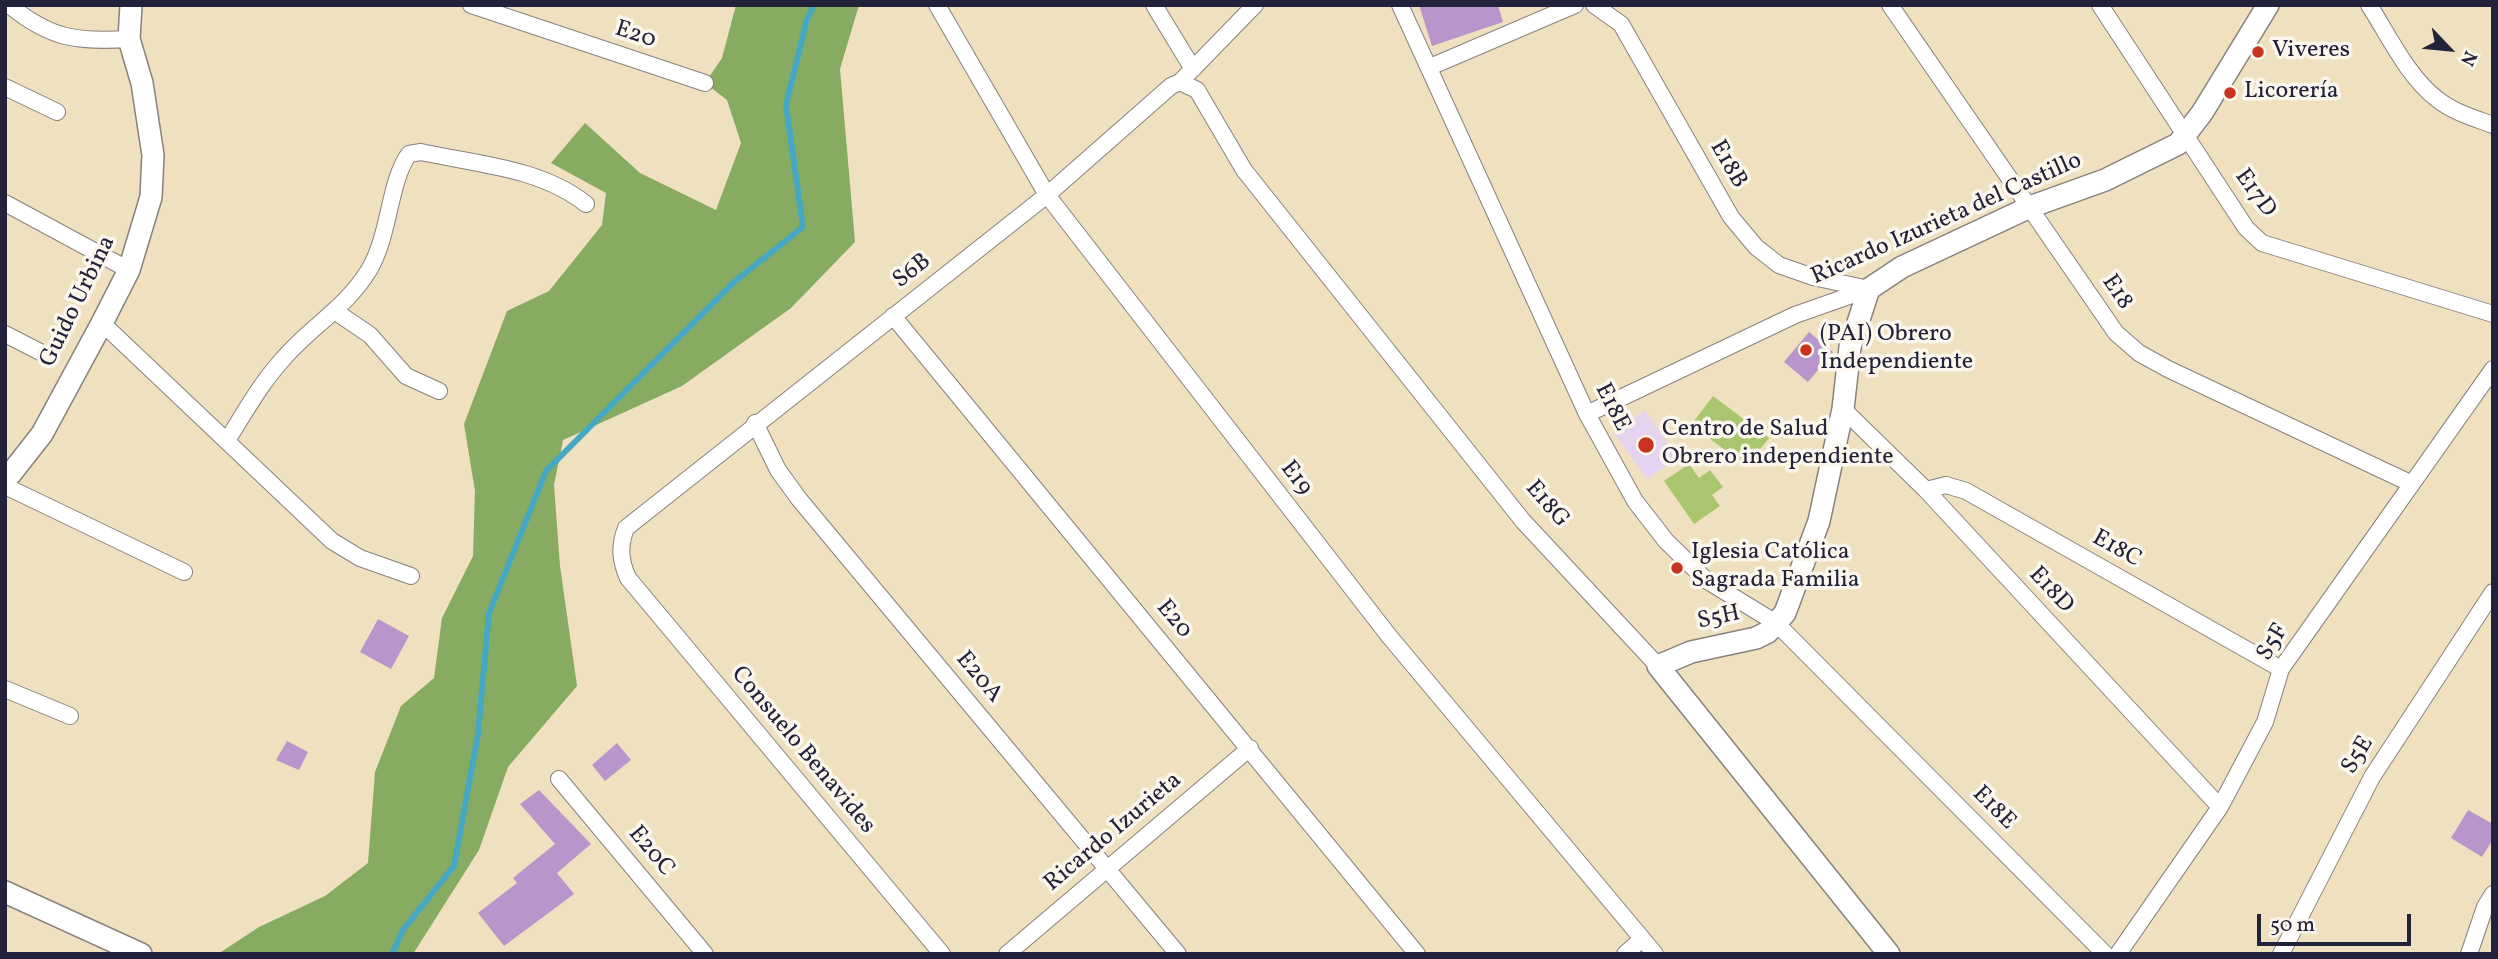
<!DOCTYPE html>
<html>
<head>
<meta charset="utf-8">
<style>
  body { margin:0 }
  #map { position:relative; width:2498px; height:959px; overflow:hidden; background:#efe0c0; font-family:Vollkorn,serif }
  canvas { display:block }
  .frame { position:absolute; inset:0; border:7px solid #22223b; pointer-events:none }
  .north { position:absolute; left:2414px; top:14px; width:70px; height:70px; -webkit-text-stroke:5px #fbf7ec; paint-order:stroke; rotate:116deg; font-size:19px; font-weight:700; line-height:28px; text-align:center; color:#22223b }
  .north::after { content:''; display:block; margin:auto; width:24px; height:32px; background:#22223b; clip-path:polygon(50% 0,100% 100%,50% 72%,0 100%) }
  .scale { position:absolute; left:2257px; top:914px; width:154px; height:32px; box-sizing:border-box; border:4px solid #22223b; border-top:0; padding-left:9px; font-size:21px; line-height:24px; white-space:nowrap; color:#22223b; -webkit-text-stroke:5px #fbf7ec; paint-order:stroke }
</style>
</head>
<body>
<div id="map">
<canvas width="2498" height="959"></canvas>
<div class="frame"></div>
<div class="north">N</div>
<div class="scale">50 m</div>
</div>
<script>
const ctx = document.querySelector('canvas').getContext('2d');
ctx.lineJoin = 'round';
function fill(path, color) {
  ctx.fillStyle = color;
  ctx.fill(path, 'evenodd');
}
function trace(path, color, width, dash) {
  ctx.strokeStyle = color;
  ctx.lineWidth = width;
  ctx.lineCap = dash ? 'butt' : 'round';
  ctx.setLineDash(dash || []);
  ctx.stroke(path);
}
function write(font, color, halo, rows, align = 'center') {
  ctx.font = font + ' Vollkorn,serif';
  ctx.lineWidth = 7;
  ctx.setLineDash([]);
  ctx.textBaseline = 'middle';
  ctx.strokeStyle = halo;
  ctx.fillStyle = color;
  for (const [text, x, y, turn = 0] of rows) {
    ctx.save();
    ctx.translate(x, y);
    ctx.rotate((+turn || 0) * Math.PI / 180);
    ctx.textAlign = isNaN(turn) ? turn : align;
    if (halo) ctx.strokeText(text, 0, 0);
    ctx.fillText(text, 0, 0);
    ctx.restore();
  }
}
const built = new Path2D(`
  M 1645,410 L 1678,458 L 1647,479 L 1613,432 Z`);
const green = new Path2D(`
  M 1713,396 L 1769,438 L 1747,466 L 1691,425 Z
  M 1689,464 L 1699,478 L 1710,470 L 1723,487 L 1712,495 L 1720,506 L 1694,524 L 1664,481 Z`);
const forest = new Path2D(`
  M 736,5 L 859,5 L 840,69 L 855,242 L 791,308 L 682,386 L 563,440 L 554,485 L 560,566 L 577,686 L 508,767 L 479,850 L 413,954 L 218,954 L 259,927 L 325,896 L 368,863 L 375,772 L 401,706 L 434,678 L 442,618 L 473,556 L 475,491 L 464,424 L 507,311 L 549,291 L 602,225 L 606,193 L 551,163 L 585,123 L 640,173 L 716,210 L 741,143 L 727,100 L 705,83 L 722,58 Z`);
const stream = new Path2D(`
  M 392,954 L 403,930 L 454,866 L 478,734 L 489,613 L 546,471 L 734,282 L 803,227 L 786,105 L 807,19 L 814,5`);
const building = new Path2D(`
  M 1419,5 L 1498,5 L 1503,22 L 1432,46 Z
  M 1809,332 L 1833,352 L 1808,382 L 1784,362 Z
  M 378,619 L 409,636 L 391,669 L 360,652 Z
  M 287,741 L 308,752 L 299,770 L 276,760 Z
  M 617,743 L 631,760 L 605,781 L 592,765 Z
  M 539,790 L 591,844 L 557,873 L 574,894 L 504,946 L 478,913 L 517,883 L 513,878 L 555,844 L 520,804 Z
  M 2468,810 L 2493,824 L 2493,839 L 2482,857 L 2451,838 Z`);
const minor = new Path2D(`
  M 9,5 C 51,39 76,42 129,39
  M 471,5 L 705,83
  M 937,5 L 1047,195 L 1389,636 L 1655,954
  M 1154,5 L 1193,69
  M 1400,5 L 1587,414 L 1635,501 L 1666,541 L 1706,580 L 1776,623 L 2105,954
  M 1594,5 L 1621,24 L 1731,217 L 1756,247 L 1779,265 L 1813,277 L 1869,289
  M 1890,5 L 2116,333 L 2139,353 L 2168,369 L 2410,483
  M 2100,5 L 2246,228 L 2262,243 L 2493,314
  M 2369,5 C 2389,36 2408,77 2437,99 C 2453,112 2474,118 2493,125
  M 1430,67 L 1575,5
  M 1180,82 L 1197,90 L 1244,170 L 1523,521 L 1658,666
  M 5,87 L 57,112
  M 5,203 L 129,270
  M 336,312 L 370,335 L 406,376 L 439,391
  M 893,316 L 1417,954
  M 102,323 L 332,541 L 360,558 L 411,576
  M 5,334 L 48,356
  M 1843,409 L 1926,490 L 2220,807
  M 1587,414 L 1795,315 L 1869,289
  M 755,423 L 778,470 L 799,499 L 1178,954
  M 228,439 C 245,412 261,383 283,359 C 311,326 345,309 369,270 C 390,235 389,181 409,154 L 421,152 C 476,164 541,168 586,204
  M 5,486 L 184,572
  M 1926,490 L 1946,485 L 1966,491 L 2281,669
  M 5,689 L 70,716
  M 559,779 L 705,954
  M 942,954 L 628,578 C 620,560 619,546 626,528 L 1047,195 L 1171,86 L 1180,82 L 1255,5
  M 1007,954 L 1250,748
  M 1625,954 L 1642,939
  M 2118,954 L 2220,807 L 2265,722 L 2281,669 L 2493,369
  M 2281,954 L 2372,777 L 2493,592
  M 2469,954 L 2485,907 L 2493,894`);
const tertiary = new Path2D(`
  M 5,481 L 42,434 L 102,323 L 129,270 L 151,197 L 153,155 L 142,83 L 129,39 L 131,5
  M 5,892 L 141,954
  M 1889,954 L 1658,666 L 1691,652 L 1756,638 L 1768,632 L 1785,613 L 1819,521 L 1843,409 L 1850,347 L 1869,289 L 1902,267 L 2030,207 L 2105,180 L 2178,144 L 2202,113 L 2268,5`);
const markers = [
  [2258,52,7,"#c8321e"],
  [2230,93,7,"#c8321e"],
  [1806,350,7,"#c8321e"],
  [1646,445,9,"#c8321e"],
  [1677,568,7,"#c8321e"]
];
const streetNames = [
  ["E20",635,36,18],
  ["E18B",1727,165,60],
  ["E17D",2254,194,54],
  ["Ricardo Izurieta del Castillo",1947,220,-24],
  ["S6B",913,272,-38],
  ["E18",2116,293,56],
  ["Guido Urbina",79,302,-64],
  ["E18E",1611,408,63],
  ["E19",1295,479,52],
  ["E18G",1546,505,49],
  ["E18C",2116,550,29],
  ["E18D",2050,591,47],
  ["S5H",1719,619,-12],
  ["E20",1173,620,50],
  ["S5F",2274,643,-59],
  ["E20A",978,678,50],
  ["Consuelo Benavides",802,751,50],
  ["S5E",2359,756,-59],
  ["E18E",1993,809,45],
  ["Ricardo Izurieta",1114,833,-40],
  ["E20C",650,852,50]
];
const poiNames = [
  ["Viveres",2272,52],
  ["Licorería",2244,93],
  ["(PAI) Obrero",1820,336],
  ["Independiente",1820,364],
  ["Centro de Salud",1662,431],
  ["Obrero independiente",1662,459],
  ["Iglesia Católica",1691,554],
  ["Sagrada Familia",1691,582]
];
fill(built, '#e6d3f0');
fill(green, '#a9c66e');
fill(forest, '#86ab61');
trace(stream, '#46a8c5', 6);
fill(building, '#b895cb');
trace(minor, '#88817e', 18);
trace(tertiary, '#88817e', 24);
trace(minor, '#fff', 16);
trace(tertiary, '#fff', 21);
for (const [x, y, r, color] of markers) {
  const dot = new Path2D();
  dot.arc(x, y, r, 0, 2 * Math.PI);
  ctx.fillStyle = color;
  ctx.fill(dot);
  trace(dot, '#fbf7ec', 2.5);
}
write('24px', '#22223b', '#fbf7ec', streetNames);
write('24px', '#22223b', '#fbf7ec', poiNames, 'left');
</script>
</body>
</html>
